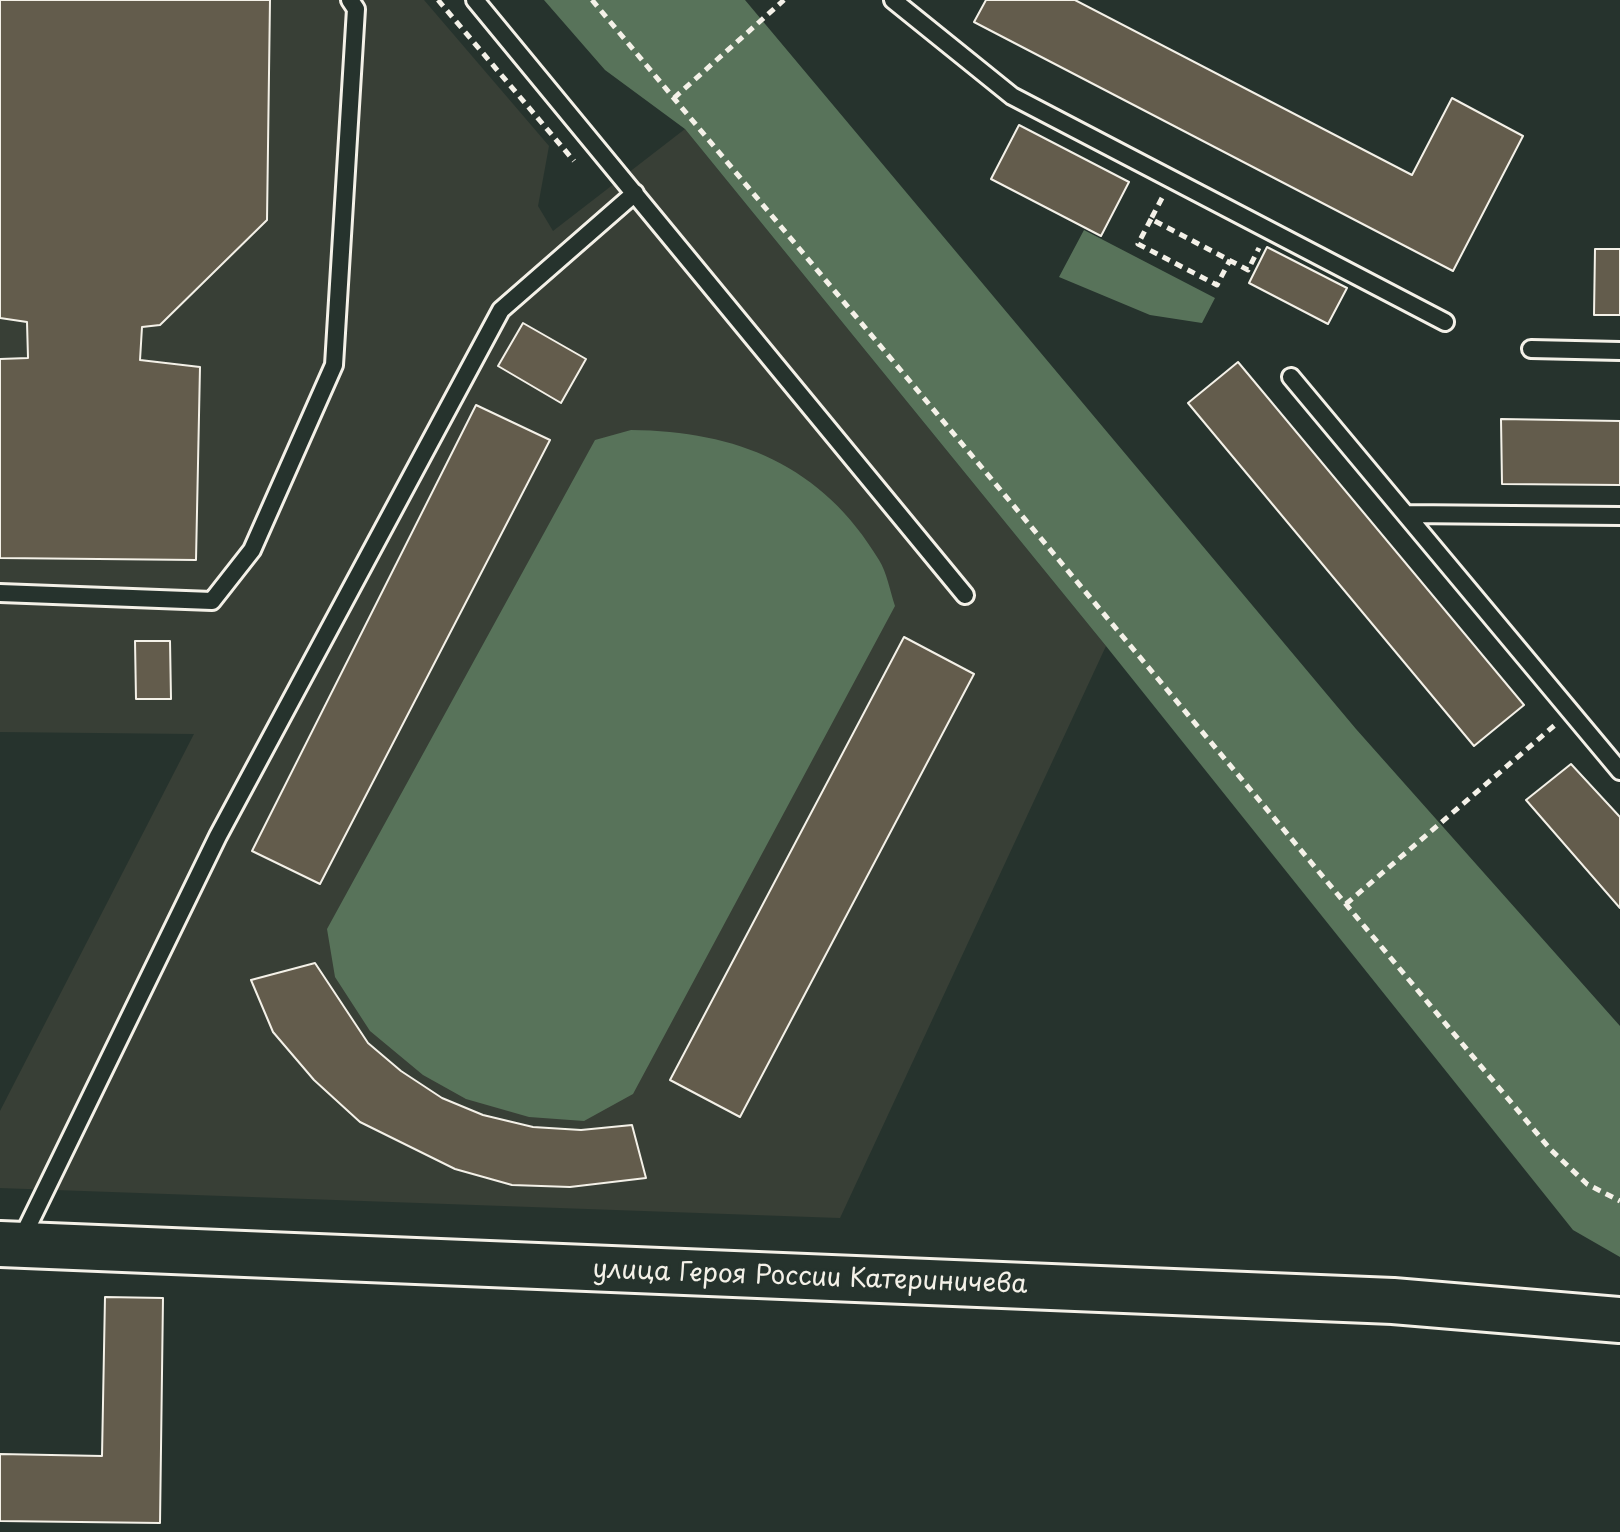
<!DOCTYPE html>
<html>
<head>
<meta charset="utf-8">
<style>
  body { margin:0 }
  canvas { display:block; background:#26332d }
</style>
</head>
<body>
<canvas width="1620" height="1532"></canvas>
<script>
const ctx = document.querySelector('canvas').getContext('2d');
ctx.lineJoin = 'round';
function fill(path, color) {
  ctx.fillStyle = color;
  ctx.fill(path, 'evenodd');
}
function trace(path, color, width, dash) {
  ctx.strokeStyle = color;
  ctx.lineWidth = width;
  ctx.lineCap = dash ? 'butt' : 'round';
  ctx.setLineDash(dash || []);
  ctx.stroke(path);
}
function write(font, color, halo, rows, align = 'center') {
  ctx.font = font + ' "Playpen Sans",sans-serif';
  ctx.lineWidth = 6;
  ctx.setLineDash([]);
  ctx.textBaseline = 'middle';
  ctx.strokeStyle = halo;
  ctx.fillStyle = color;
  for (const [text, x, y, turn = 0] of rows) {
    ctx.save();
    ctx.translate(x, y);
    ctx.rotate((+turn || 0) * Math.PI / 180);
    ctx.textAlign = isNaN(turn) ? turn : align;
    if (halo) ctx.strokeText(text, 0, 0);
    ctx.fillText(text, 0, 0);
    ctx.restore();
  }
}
const built = new Path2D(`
  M 0,0 L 424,0 L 549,146 L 538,206 L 553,231 L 685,129 L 1106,646 L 840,1218 L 0,1188 L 0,1111 L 194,734 L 0,732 Z`);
const green = new Path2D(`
  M 544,0 L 745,0 L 1356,729 L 1620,1026 L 1620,1257 L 1573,1230 L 1106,646 L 685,129 L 605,70 Z
  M 1084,230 L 1215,298 L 1202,323 L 1150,315 L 1059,277 Z
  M 631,430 C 737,431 822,465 879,560 C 887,573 890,591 895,606 L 633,1094 L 584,1121 L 529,1117 L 466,1099 L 423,1075 L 370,1031 L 335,977 L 327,929 L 595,440 Z`);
const building = new Path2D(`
  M 0,0 L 270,0 L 267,220 L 160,325 L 142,327 L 140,360 L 200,367 L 196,560 L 0,558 L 0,359 L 28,358 L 27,322 L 0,318 Z
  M 986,0 L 1075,0 L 1412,175 L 1452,98 L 1523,136 L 1453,271 L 974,22 Z
  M 1019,125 L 1129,182 L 1101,236 L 991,179 Z
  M 1267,247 L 1347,288 L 1328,324 L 1249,283 Z
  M 1595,249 L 1620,249 L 1620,315 L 1594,315 Z
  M 523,323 L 586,359 L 561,403 L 498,366 Z
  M 1238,362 L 1524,705 L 1474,746 L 1188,403 Z
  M 476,405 L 550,440 L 320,884 L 252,851 Z
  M 1501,419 L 1620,421 L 1620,485 L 1502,484 Z
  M 904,637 L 974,674 L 740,1117 L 670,1080 Z
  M 135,641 L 170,641 L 171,699 L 136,699 Z
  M 1571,764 L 1620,817 L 1620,908 L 1526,800 Z
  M 315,963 L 368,1043 L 401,1071 L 442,1098 L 483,1115 L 533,1127 L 581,1130 L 632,1125 L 646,1178 L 570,1187 L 512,1185 L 455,1169 L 360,1122 L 314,1080 L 273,1032 L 251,980 Z
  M 105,1297 L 163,1298 L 160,1523 L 0,1521 L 0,1454 L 102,1456 Z`);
const path = new Path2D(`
  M 438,0 L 574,161
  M 592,0 L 1550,1149 L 1587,1184 L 1620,1201
  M 674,98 L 784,0
  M 1162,198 L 1151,219 L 1248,270 L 1259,248
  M 1151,219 L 1138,244 L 1217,285 L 1230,260
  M 1346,904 L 1555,725`);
const lane = new Path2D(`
  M 475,0 L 965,595
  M 893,0 L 1012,96 L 1445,322
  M 1531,349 L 1620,351
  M 1291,377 L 1620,771
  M 1406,514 L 1620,516
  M 0,593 L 212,601 L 252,550 L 334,365 L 356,9 L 350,0
  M 21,1240 L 218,836 L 501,310 L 635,193`);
const secondary = new Path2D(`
  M 0,1244 L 1393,1301 L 1620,1320`);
const streetNames = [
  ["улица Героя России Катериничева",810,1278,2]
];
fill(built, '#383f36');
fill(green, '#58735a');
fill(building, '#635c4c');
trace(building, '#f4f1e8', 2);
trace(lane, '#f4f1e8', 22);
trace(secondary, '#f4f1e8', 50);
trace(path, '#f4f1e8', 5, [8, 6]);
trace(lane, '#26332d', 16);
trace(secondary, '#26332d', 44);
write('26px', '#f4f1e8', '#26332d', streetNames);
</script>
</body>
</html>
